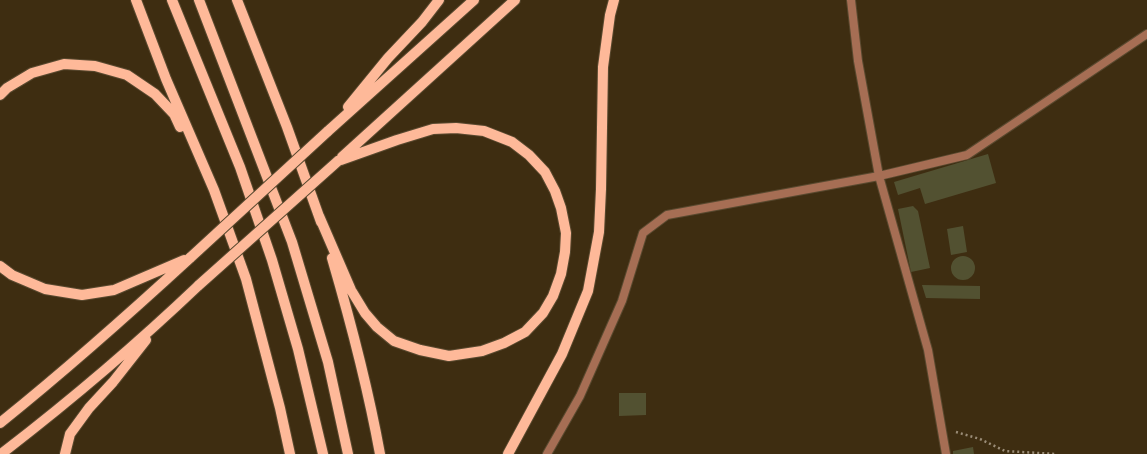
<!DOCTYPE html>
<html>
<head>
<meta charset="utf-8">
<style>
  body { margin:0 }
  canvas { display:block; background:#3e2d11 }
</style>
</head>
<body>
<canvas width="1147" height="454"></canvas>
<script>
const ctx = document.querySelector('canvas').getContext('2d');
ctx.lineJoin = 'round';
function fill(path, color) {
  ctx.fillStyle = color;
  ctx.fill(path, 'evenodd');
}
function trace(path, color, width, dash) {
  ctx.strokeStyle = color;
  ctx.lineWidth = width;
  ctx.lineCap = dash ? 'butt' : 'round';
  ctx.setLineDash(dash || []);
  ctx.stroke(path);
}
const building = new Path2D(`
  M 988,154 L 996,183 L 925,204 L 920,188 L 898,195 L 894,182 Z
  M 913,206 L 918,211 L 930,268 L 911,272 L 898,209 Z
  M 963,226 L 967,252 L 951,255 L 947,229 Z
  M951 268a12 12 0 1 1 24 0a12 12 0 1 1-24 0Z
  M 922,285 L 980,286 L 980,299 L 926,298 Z
  M 619,393 L 646,393 L 646,415 L 619,416 Z
  M 973,447 L 974,454 L 953,454 L 953,451 Z`);
const path = new Path2D(`
  M 956,432 L 980,439 L 1005,451 L 1056,454`);
const street = new Path2D(`
  M 851,0 L 858,61 L 879,176 L 928,350 L 946,454
  M 547,454 L 580,396 L 622,301 L 643,233 L 667,215 L 879,176 L 967,155 L 1147,34`);
const primary = new Path2D(`
  M 136,0 L 166,79 L 214,190 L 246,279 L 280,408 L 290,454
  M 172,0 L 240,167 L 272,260 L 298,349 L 323,454
  M 199,0 L 292,242 L 328,362 L 348,454
  M 237,0 L 287,127 L 321,222
  M 0,95 L 7,88 L 32,73 L 64,64 L 95,66 L 127,75 L 155,94 L 174,114 L 180,127
  M 348,107 L 388,58 L 422,22 L 439,0
  M 327,132 L 474,0
  M 342,157 L 515,0
  M 319,216 L 351,290 L 365,313 L 377,327 L 394,341 L 420,350 L 449,356 L 482,351 L 504,343 L 525,332 L 543,313 L 553,296 L 561,274 L 565,252 L 566,233 L 561,208 L 555,191 L 545,172 L 529,155 L 512,142 L 484,131 L 456,128 L 433,129 L 397,140 L 338,161
  M 332,258 C 351,323 368,388 380,454
  M 0,266 L 12,275 L 45,289 L 82,295 L 114,290 L 184,260
  M 0,423 C 66,370 129,314 191,257
  M 1,454 C 70,401 136,345 199,285
  M 65,454 L 70,434 L 89,408 L 113,382 L 146,340
  M 508,454 L 562,354 L 588,291 L 599,232 L 601,189 L 603,67 L 610,15 L 614,0`);
const primaryBridge = new Path2D(`
  M 191,257 L 327,132
  M 199,285 L 338,161`);
fill(building, '#525131');
trace(street, '#59492f', 10);
trace(primary, '#59492f', 12);
trace(path, '#9a8c77', 2.5, [2, 3]);
trace(street, '#a66e54', 8);
trace(primary, '#feb999', 10);
trace(primaryBridge, '#59492f', 12, []);
trace(primaryBridge, '#feb999', 10);
</script>
</body>
</html>
